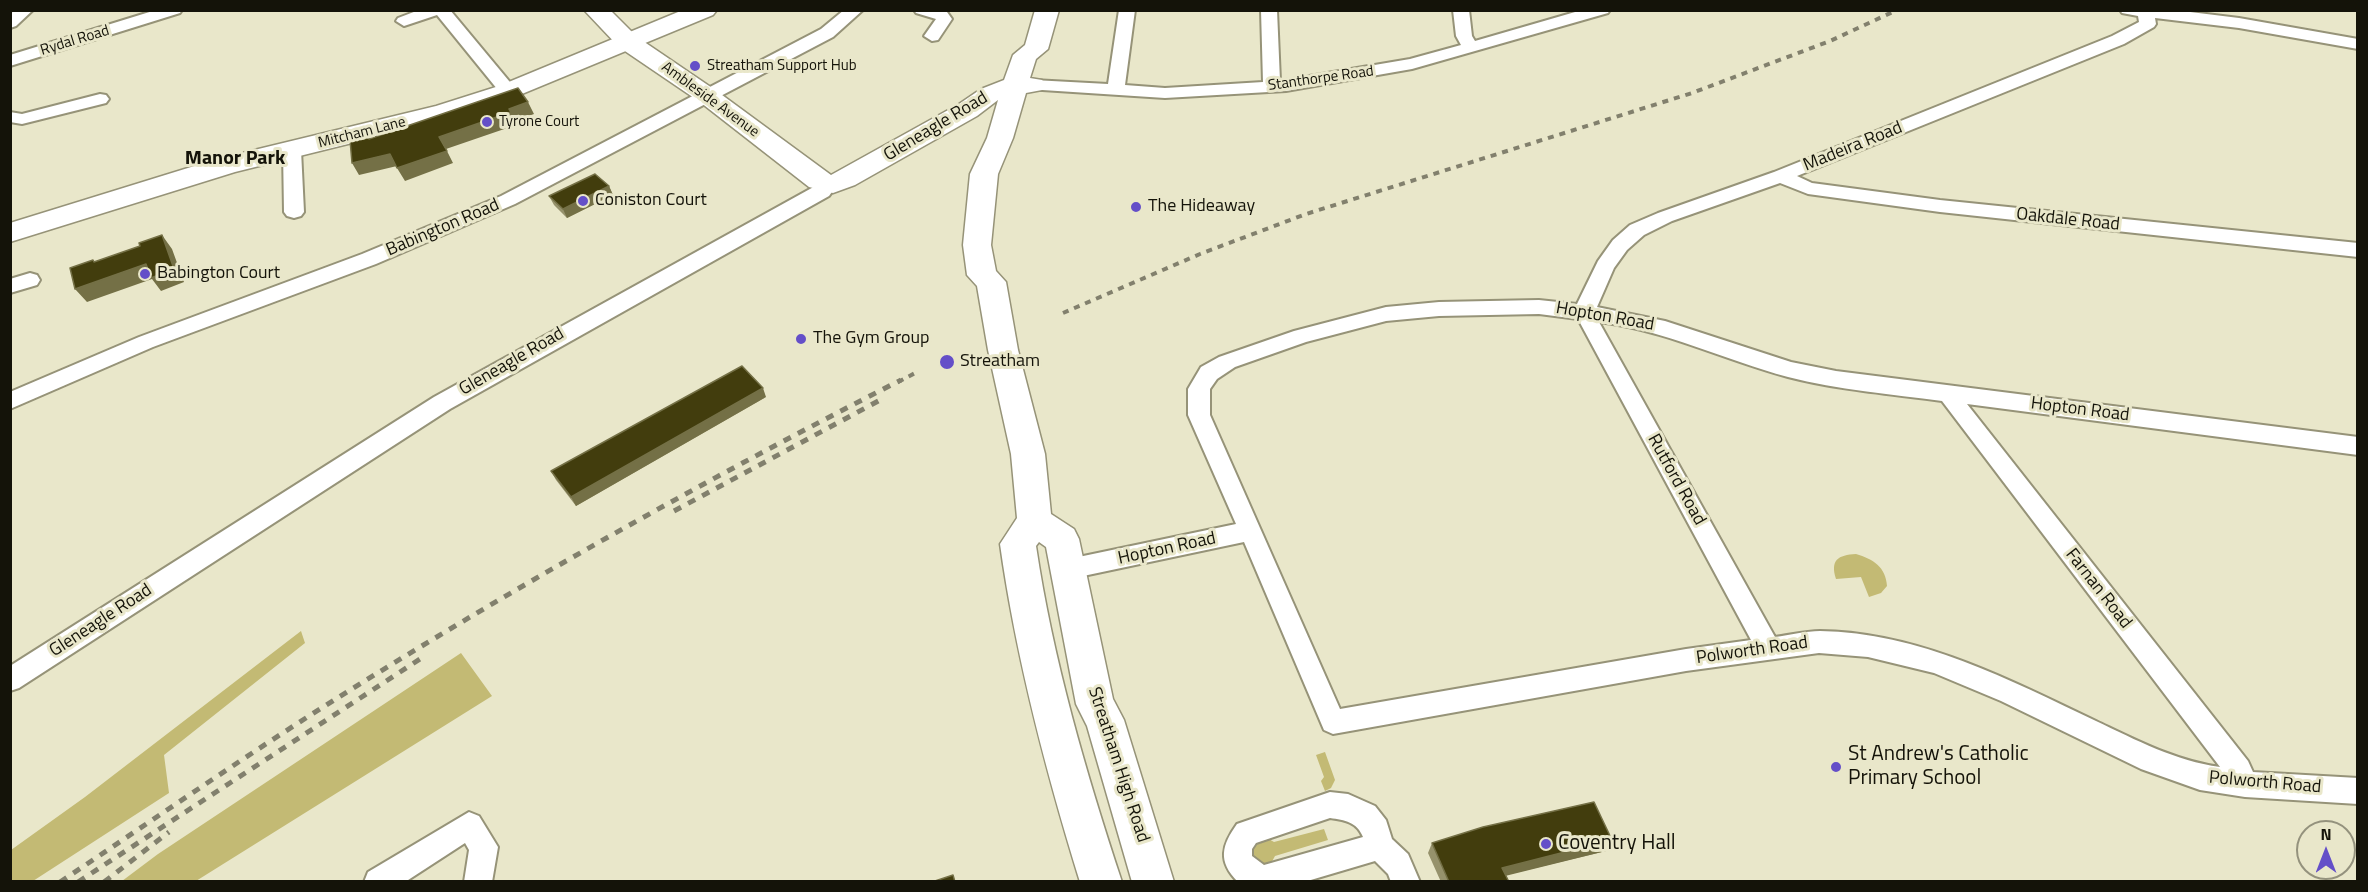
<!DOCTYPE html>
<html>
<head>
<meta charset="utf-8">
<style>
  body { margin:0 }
  #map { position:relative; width:2368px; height:892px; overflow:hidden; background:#e9e7ca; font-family:"Titillium Web",sans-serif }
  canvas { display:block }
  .frame { position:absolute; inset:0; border:12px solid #141309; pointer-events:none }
  .north { position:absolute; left:2296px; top:820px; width:60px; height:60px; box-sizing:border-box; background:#e9e7ca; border:2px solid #94927d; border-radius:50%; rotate:0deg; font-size:16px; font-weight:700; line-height:24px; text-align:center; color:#141309 }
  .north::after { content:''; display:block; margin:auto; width:21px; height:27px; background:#644fc8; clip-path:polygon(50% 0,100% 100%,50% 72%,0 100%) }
</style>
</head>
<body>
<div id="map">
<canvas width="2368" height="892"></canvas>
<div class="frame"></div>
<div class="north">N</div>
</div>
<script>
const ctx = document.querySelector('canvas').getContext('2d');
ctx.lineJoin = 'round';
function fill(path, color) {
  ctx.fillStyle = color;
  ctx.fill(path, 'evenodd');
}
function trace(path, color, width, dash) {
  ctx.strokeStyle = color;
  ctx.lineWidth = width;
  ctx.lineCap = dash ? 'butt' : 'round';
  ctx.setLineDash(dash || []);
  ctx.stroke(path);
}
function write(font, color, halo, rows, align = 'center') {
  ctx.font = font + ' "Titillium Web",sans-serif';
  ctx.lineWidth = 6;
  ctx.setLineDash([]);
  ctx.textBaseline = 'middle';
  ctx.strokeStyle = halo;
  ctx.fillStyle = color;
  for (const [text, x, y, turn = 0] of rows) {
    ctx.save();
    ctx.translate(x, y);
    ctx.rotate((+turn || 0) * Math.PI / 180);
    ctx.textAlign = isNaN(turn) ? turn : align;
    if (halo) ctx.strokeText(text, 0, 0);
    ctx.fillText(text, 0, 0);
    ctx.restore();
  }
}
const green = new Path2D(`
  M 1856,554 C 1873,559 1886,567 1887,586 L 1881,593 L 1869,597 L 1861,577 L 1836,579 C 1830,560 1838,555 1856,554 Z
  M 301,631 L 305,643 L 164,755 L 169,793 L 33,881 L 11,881 L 11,850 L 85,797 Z
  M 461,653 L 492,696 L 196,881 L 122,881 L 158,854 Z
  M 1325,752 L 1335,780 L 1331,788 L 1325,791 L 1321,781 L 1324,777 L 1316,755 Z
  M 1324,829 L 1328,840 L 1275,856 L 1269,867 L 1245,859 L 1250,839 L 1267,838 L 1274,842 Z`);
const minor = new Path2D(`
  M 15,10 L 33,10 L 16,26 L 10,28 L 10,14 Z
  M 156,10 L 182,10 L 180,13 L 10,66 L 10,55 Z
  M 419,10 L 450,10 L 514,87 L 517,91 L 514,95 L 502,95 L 437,15 L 404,26 L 396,21 L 398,18 Z
  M 844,10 L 863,10 L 833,37 L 515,204 L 376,264 L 153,347 L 10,409 L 10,392 L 139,337 L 362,254 L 501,196 L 821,29 Z
  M 914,10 L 943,10 L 947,12 L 952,19 L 938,40 L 932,41 L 924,36 L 936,19 L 916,13 Z
  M 1119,10 L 1135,10 L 1125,85 L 1165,88 L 1263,82 L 1261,10 L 1277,10 L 1280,81 L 1410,59 L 1461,45 L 1456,36 L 1453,10 L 1469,10 L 1472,36 L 1475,41 L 1582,10 L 1610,10 L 1608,13 L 1412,69 L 1286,91 L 1165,98 L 1027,89 L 1024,85 L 1027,81 L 1033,80 L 1108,84 Z
  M 2120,10 L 2174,10 L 2239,18 L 2358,39 L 2358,49 L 2239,28 L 2155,18 L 2156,24 L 2154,27 L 2124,44 L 1797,176 L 1812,183 L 1940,200 L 2358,243 L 2358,257 L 1940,212 L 1808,194 L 1780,183 L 1672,221 L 1644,235 L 1627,250 L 1614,268 L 1597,307 L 1665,321 L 1791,362 L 1836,371 L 2358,437 L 2358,455 L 1967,404 L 2248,761 L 2253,772 L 2358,778 L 2358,804 L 2245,797 L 2200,790 L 2141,769 L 2001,701 L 1934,673 L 1868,657 L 1819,653 L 1686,671 L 1333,734 L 1324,730 L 1244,542 L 1069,579 L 1060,576 L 1057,569 L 1060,562 L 1069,559 L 1236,524 L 1188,415 L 1188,389 L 1201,367 L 1219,357 L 1294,331 L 1386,307 L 1439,302 L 1539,300 L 1577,304 L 1598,261 L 1613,240 L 1630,225 L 1658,213 L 1774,172 L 2112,36 L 2139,22 L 2138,16 L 2122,13 ZM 1539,314 L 1578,319 L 1751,640 L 1686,649 L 1340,709 L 1210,415 L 1210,389 L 1217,379 L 1235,367 L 1306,342 L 1386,321 L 1439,316 ZM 1599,322 C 1665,330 1724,360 1788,377 C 1838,390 1891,394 1942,401 L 2220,767 C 2176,761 2136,740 2096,721 C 2010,680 1918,632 1820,631 C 1806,631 1790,635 1775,637 Z
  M 100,94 L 106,95 L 109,99 L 106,103 L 22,124 L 10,122 L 10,112 L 22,114 Z
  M 292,144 L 298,146 L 301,150 L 304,212 L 301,216 L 294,218 L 287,216 L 284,212 L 283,150 L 286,146 Z
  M 828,179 L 835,181 L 837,185 L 829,196 L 450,409 L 19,688 L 10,691 L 10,666 L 434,397 Z
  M 30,273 L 37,275 L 40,280 L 37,285 L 10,293 L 10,279 Z
  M 1330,792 L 1348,794 L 1375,806 L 1386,820 L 1392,839 L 1408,854 L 1420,882 L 1391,882 L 1388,874 L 1375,861 L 1304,882 L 1238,882 C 1217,861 1222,845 1237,824 ZM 1330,818 C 1345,820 1357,822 1363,837 L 1264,865 L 1252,856 L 1252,849 L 1256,843 Z
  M 469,812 L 479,816 L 498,847 L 492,882 L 464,882 L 469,850 L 465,843 L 405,882 L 364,882 L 368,872 Z`);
const primary = new Path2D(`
  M 683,10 L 717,10 L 713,15 L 517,96 L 453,118 L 235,172 L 10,242 L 10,223 L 217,159 L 436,106 L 499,86 Z`);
const trunk = new Path2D(`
  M 584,10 L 610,10 L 637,37 L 718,92 L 831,175 L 959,104 L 981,89 L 1004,80 L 1013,55 L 1025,45 L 1035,10 L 1059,10 L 1048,49 L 1036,59 L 1030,78 L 1042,80 L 1046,85 L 1042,90 L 1026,93 L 1013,138 L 998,174 L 991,245 L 996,271 L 1006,282 L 1018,350 L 1045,454 L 1051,514 L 1074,529 L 1079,539 L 1113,699 L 1124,720 L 1174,882 L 1132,882 L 1087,726 L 1076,704 L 1046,547 L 1039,542 L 1036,546 C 1053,660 1086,773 1122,882 L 1080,882 C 1046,772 1016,658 1000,544 L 1017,518 L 1011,454 L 988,350 L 977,286 L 967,275 L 963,245 L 970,174 L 987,138 L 998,100 L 977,116 L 855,185 L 833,193 L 809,187 L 700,102 L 619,47 Z`);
const railFar1 = new Path2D(`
  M 1063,313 L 1200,254 L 1306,214 L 1692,93 L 1830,41 L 1897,10
  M 898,382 L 917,372`);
const rail = new Path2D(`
  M 674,511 L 882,399
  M 60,882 C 153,820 245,756 339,697 C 521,583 709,478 901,380
  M 78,882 L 420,659
  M 104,882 L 169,832`);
const wall = new Path2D(`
  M 609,186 L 613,195 L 567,218 L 554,205 L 549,196 Z
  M 766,397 L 576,506 L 556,480 L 551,471 Z
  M 1432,843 L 1606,851 L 1506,875 L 1509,882 L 1441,882 L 1428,853 Z`);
const shadedWall = new Path2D(`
  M 528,102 L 534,114 L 515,121 L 516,125 L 446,149 L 439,137 L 509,109 Z
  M 447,151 L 453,163 L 405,181 L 397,168 Z
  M 390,154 L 397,166 L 359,175 L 352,163 Z
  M 609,186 L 613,195 L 567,218 L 563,209 Z
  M 162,235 L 172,249 L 184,282 L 161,291 L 152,279 L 87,302 L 75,289 L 146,264 Z
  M 763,388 L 766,397 L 576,506 L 571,497 Z
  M 1612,840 L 1606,851 L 1497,878 L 1502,868 Z`);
const building = new Path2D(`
  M 518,88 L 528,102 L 509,109 L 511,112 L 439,137 L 447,151 L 397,168 L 390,154 L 352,163 L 350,140 L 369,136 L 369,139 Z
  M 595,174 L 609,186 L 563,209 L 549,196 Z
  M 162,235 L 174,269 L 151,278 L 146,264 L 75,289 L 70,268 L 93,260 L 94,262 L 140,246 L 139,243 Z
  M 742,366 L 763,388 L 571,497 L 551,471 Z
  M 1594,802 L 1612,840 L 1502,868 L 1509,882 L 1449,882 L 1432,843 L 1483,827 Z
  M 953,875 L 955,882 L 932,882 Z`);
const markers = [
  [695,66,6,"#644fc8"],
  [487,122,6,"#644fc8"],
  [583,201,6,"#644fc8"],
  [1136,207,6,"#644fc8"],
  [145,274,6,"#644fc8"],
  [801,339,6,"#644fc8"],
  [947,362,8,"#644fc8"],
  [1836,767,6,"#644fc8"],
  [1546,844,6,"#644fc8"]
];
const farStreetnames = [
  ["Rydal Road",75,41,-17],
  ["Stanthorpe Road",1321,79,-8],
  ["Ambleside Avenue",710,100,36],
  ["Mitcham Lane",362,133,-14]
];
const farPoinames = [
  ["Streatham Support Hub",707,66],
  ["Tyrone Court",499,122]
];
const streetNames = [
  ["Gleneagle Road",936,127,-31],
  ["Madeira Road",1853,147,-22],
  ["Oakdale Road",2068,220,6],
  ["Babington Road",443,228,-23],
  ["Hopton Road",1605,317,10],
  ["Gleneagle Road",512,362,-30],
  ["Hopton Road",2080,410,7],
  ["Rutford Road",1676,480,61],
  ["Hopton Road",1167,549,-12],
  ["Farnan Road",2098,589,52],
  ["Gleneagle Road",101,621,-33],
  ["Polworth Road",1752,651,-8],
  ["Streatham High Road",1118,765,72],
  ["Polworth Road",2265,783,5]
];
const poiNames = [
  ["Coniston Court",595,201],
  ["The Hideaway",1148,207],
  ["Babington Court",157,274],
  ["The Gym Group",813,339],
  ["Streatham",960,362]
];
const neighbourhoodNames = [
  ["Manor Park",235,159]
];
const nearPoinames = [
  ["St Andrew's Catholic",1848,755],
  ["Primary School",1848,779],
  ["Coventry Hall",1558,844]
];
fill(green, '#c3ba74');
trace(minor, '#969378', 4);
trace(primary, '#969378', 3);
trace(trunk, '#969378', 3);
fill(minor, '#fff');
fill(primary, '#fff');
fill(trunk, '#fff');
trace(railFar1, '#82806d', 4, [6, 6]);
trace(rail, '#82806d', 5, [8, 8]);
fill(wall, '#96926c');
fill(shadedWall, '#747046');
fill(building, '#423d0d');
trace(building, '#747046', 1.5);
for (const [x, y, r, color] of markers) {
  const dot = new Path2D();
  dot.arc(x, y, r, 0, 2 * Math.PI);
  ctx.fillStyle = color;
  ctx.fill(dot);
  trace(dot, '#e9e7ca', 2);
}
write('15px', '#141309', '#e9e7ca', farStreetnames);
write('15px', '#141309', '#e9e7ca', farPoinames, 'left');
write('18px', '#141309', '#e9e7ca', streetNames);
write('18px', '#141309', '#e9e7ca', poiNames, 'left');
write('bold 20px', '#141309', '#e9e7ca', neighbourhoodNames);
write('21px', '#141309', '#e9e7ca', nearPoinames, 'left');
</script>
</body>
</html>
